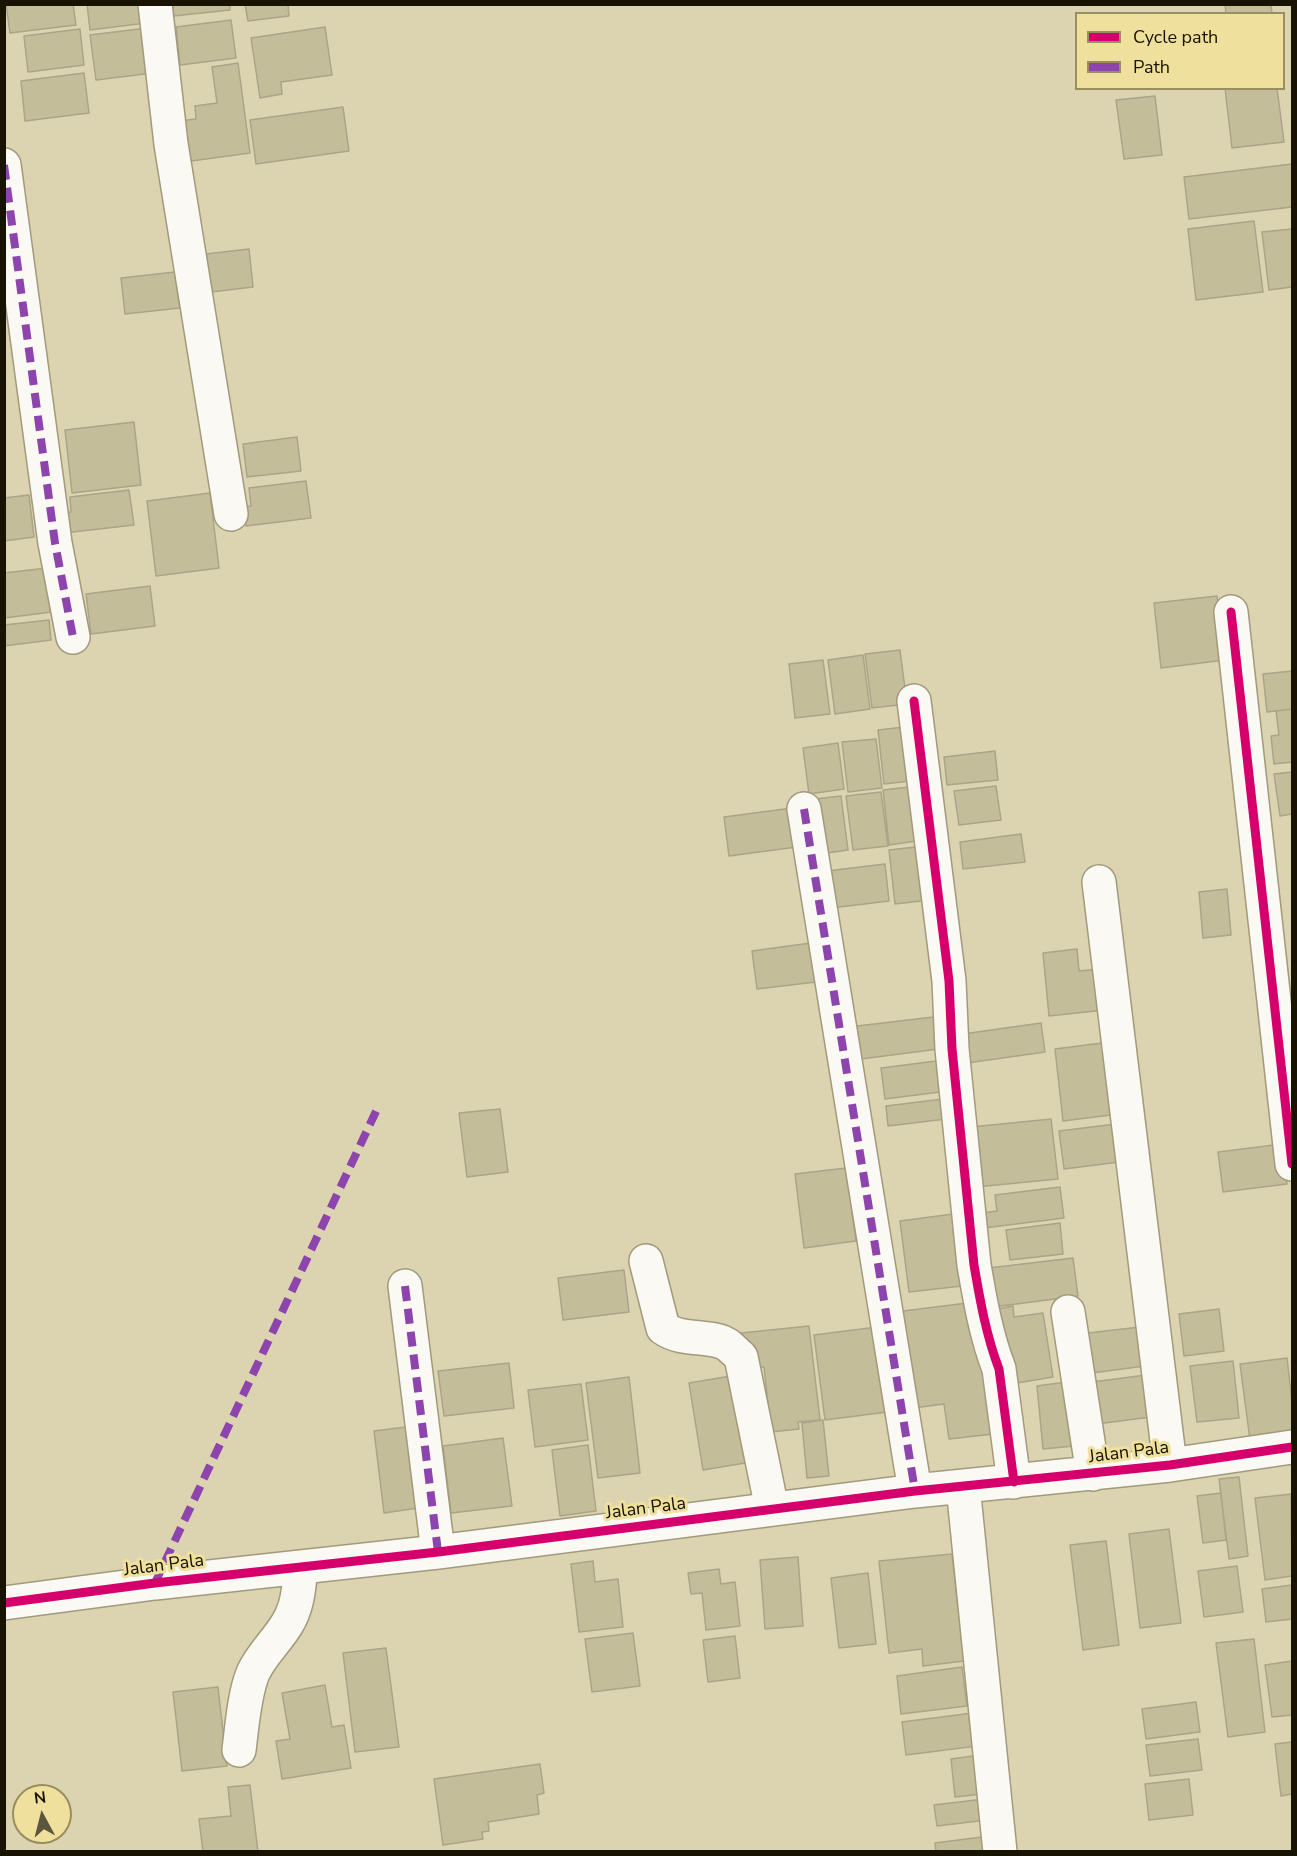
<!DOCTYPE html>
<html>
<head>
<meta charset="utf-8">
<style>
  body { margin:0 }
  #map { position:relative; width:1297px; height:1856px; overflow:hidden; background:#dcd4b0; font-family:"Nunito Sans",sans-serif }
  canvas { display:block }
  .frame { position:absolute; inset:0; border:6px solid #181200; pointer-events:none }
  .legend { position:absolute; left:1075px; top:12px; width:210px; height:78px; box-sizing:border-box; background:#efe09d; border:2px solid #998e5e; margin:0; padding:8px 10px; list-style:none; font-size:18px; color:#181200 }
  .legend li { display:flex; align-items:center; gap:12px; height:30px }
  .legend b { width:30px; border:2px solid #998e5e }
  .north { position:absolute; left:12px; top:1784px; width:60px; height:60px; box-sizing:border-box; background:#efe09d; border:2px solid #998e5e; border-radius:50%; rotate:353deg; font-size:16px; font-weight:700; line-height:24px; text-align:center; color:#181200 }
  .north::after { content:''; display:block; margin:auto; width:21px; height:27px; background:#5d563e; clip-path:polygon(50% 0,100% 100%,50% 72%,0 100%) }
</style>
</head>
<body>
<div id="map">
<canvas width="1297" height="1856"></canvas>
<div class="frame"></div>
<ul class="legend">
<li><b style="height:8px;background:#d6006c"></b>Cycle path</li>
<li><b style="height:8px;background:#8e44ad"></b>Path</li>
</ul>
<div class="north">N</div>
</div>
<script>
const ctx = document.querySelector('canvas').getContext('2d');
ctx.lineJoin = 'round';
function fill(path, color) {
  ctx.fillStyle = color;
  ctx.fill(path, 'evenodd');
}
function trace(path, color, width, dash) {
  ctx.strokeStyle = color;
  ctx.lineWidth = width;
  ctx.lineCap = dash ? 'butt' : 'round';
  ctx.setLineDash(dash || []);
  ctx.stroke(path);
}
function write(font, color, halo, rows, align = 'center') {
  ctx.font = font + ' "Nunito Sans",sans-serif';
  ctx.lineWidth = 6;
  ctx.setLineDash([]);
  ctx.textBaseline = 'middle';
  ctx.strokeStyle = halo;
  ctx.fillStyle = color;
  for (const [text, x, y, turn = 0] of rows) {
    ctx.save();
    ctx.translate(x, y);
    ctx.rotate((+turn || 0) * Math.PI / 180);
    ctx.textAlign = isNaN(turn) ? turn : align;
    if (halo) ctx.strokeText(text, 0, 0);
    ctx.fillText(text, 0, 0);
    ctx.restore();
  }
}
const building = new Path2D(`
  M 6,4 L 73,4 L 76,25 L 10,33 Z
  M 87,4 L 151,4 L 154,22 L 90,30 Z
  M 172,4 L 230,4 L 230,10 L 174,16 Z
  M 245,4 L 288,4 L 289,16 L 248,21 Z
  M 1225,4 L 1271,4 L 1272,14 L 1226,14 Z
  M 231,20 L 236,58 L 180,65 L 176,27 Z
  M 155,27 L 161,72 L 96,80 L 90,35 Z
  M 325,27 L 332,75 L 281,82 L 282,94 L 260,98 L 251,38 Z
  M 80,29 L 84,65 L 28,72 L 24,36 Z
  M 238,63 L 250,153 L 184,162 L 179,121 L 196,119 L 195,106 L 217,103 L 212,67 Z
  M 84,73 L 89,113 L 25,121 L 21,81 Z
  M 1225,88 L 1277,88 L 1284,142 L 1232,148 Z
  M 1155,96 L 1162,155 L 1124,159 L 1116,100 Z
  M 343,107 L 349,151 L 256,164 L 250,120 Z
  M 1292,164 L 1292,207 L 1189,219 L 1184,177 Z
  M 1254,221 L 1263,292 L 1196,300 L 1188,229 Z
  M 1292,229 L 1292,287 L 1269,290 L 1262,232 Z
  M 249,249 L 253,287 L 211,292 L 206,254 Z
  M 175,272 L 180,308 L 125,314 L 121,278 Z
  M 134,422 L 141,485 L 72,493 L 65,430 Z
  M 297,437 L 301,471 L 247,477 L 243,444 Z
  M 306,481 L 311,518 L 246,526 L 244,507 L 251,506 L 249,488 Z
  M 129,490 L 134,525 L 64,533 L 62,514 L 71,512 L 70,497 Z
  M 210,493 L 219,568 L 156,576 L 147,501 Z
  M 29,495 L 34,537 L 4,541 L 4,498 Z
  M 47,568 L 52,612 L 4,618 L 4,573 Z
  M 150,586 L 155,626 L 91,634 L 86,594 Z
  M 1217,596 L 1225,660 L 1161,668 L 1154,603 Z
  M 49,620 L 51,640 L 4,646 L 4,625 Z
  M 900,650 L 907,704 L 872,708 L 865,654 Z
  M 863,655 L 870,709 L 835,714 L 828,660 Z
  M 823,660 L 830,714 L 795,718 L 789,664 Z
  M 1292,671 L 1292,709 L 1267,712 L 1263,674 Z
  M 1292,709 L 1292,762 L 1274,764 L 1271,736 L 1279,735 L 1276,711 Z
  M 913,726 L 919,780 L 884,784 L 878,730 Z
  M 876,739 L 882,788 L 848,792 L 842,742 Z
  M 838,743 L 844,789 L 809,794 L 803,748 Z
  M 995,751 L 998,780 L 947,785 L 944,757 Z
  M 1292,772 L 1292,814 L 1280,816 L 1274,774 Z
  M 918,786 L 924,840 L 889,845 L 883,790 Z
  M 996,786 L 1001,820 L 959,825 L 954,791 Z
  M 881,792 L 888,846 L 853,850 L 846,796 Z
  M 841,796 L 848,850 L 813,855 L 806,800 Z
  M 792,808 L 797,847 L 729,856 L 724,817 Z
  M 1021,834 L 1025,862 L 963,869 L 960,842 Z
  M 924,846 L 930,900 L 895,904 L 889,850 Z
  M 885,864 L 889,901 L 823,909 L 819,872 Z
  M 1227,889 L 1231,935 L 1203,938 L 1199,892 Z
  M 811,943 L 816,982 L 757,989 L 752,951 Z
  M 1077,949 L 1079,971 L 1100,969 L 1105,1010 L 1049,1016 L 1043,953 Z
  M 942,1016 L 946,1048 L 861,1059 L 857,1026 Z
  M 1041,1023 L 1045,1052 L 967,1063 L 963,1034 Z
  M 1102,1043 L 1111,1115 L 1063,1121 L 1055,1049 Z
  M 944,1060 L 948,1091 L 885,1099 L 881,1068 Z
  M 943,1099 L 946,1119 L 888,1126 L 886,1106 Z
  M 500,1109 L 508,1172 L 467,1177 L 459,1113 Z
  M 1051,1119 L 1058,1179 L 976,1187 L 971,1127 Z
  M 1116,1124 L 1120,1162 L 1064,1169 L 1059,1131 Z
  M 1282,1144 L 1287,1184 L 1223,1192 L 1218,1152 Z
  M 846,1168 L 856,1241 L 804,1248 L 795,1174 Z
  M 1060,1187 L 1064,1218 L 984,1228 L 982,1213 L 997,1211 L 995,1195 Z
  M 953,1214 L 962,1286 L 909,1292 L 900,1221 Z
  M 1060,1223 L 1063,1254 L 1010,1260 L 1006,1230 Z
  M 1073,1258 L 1078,1296 L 993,1307 L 989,1268 Z
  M 624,1270 L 629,1312 L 563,1320 L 558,1278 Z
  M 976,1302 L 1003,1433 L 949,1439 L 944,1404 L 906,1409 L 895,1312 Z
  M 1013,1306 L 1014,1317 L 1043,1313 L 1053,1377 L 1005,1385 L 992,1310 Z
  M 1219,1309 L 1224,1351 L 1184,1356 L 1179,1314 Z
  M 809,1326 L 820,1420 L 798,1422 L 799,1429 L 771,1432 L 764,1367 L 744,1370 L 741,1333 Z
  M 885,1326 L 895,1411 L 825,1420 L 814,1335 Z
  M 1140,1327 L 1145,1366 L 1084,1374 L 1079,1334 Z
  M 1287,1358 L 1292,1402 L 1292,1435 L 1250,1440 L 1240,1364 Z
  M 1233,1361 L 1239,1418 L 1197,1422 L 1190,1366 Z
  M 509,1363 L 514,1408 L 444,1416 L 438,1371 Z
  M 1154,1374 L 1159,1416 L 1097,1424 L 1092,1382 Z
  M 731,1376 L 745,1463 L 703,1470 L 689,1383 Z
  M 629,1377 L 640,1473 L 598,1478 L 586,1383 Z
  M 1066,1382 L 1074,1446 L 1043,1449 L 1037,1386 Z
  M 581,1384 L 588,1440 L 535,1447 L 528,1390 Z
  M 823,1420 L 829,1476 L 807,1478 L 802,1423 Z
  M 414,1426 L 425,1507 L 384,1513 L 374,1431 Z
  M 503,1438 L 512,1506 L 451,1513 L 443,1446 Z
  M 588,1445 L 596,1511 L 560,1516 L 552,1450 Z
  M 1239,1477 L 1248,1556 L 1229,1559 L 1219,1479 Z
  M 1221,1493 L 1226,1540 L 1203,1543 L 1197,1496 Z
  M 1291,1494 L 1292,1576 L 1265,1580 L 1255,1498 Z
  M 1169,1529 L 1181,1623 L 1140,1628 L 1129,1534 Z
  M 1106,1541 L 1119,1645 L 1083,1650 L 1070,1545 Z
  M 952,1554 L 964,1661 L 923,1666 L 922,1649 L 889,1653 L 879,1561 Z
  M 798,1557 L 803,1626 L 765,1629 L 760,1560 Z
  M 593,1561 L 595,1582 L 618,1579 L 623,1627 L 579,1632 L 571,1564 Z
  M 1237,1566 L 1243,1612 L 1204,1617 L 1198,1571 Z
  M 719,1569 L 721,1584 L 735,1582 L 740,1626 L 706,1630 L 702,1593 L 691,1594 L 688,1573 Z
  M 868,1573 L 876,1644 L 839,1648 L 831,1578 Z
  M 1292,1585 L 1292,1619 L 1266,1622 L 1262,1589 Z
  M 633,1633 L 640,1686 L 592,1692 L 585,1639 Z
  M 735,1636 L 740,1678 L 708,1682 L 703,1640 Z
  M 1254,1639 L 1265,1732 L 1228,1737 L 1216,1643 Z
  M 386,1648 L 399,1747 L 355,1752 L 343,1653 Z
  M 1292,1661 L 1292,1715 L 1272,1717 L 1265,1665 Z
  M 962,1667 L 967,1706 L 901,1714 L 897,1676 Z
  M 325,1685 L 332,1727 L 344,1725 L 351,1768 L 282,1779 L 276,1741 L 290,1739 L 282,1693 Z
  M 218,1687 L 227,1766 L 182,1771 L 173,1692 Z
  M 1196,1702 L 1200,1732 L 1146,1739 L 1142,1709 Z
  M 973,1713 L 977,1746 L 906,1755 L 902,1722 Z
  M 1198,1739 L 1202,1770 L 1150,1776 L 1146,1745 Z
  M 1292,1742 L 1292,1794 L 1281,1796 L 1275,1744 Z
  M 987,1754 L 992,1793 L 955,1797 L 951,1759 Z
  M 540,1764 L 544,1793 L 537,1795 L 539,1814 L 488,1822 L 489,1831 L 482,1832 L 483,1839 L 443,1845 L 434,1779 Z
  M 1189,1779 L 1193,1815 L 1149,1820 L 1145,1784 Z
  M 250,1785 L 258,1852 L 203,1852 L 199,1819 L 231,1816 L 228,1787 Z
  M 984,1799 L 987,1820 L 937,1826 L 934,1805 Z
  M 982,1837 L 984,1852 L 936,1852 L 935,1843 Z`);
const minor = new Path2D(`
  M 155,4 L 171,144 L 231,514
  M 4,165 L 55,543 L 73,637
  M 1231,612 L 1292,1164
  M 914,701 L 949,981 L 952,1049 L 974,1265 C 980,1300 986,1335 999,1369 L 1014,1482
  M 804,809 L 915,1491
  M 1099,882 L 1170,1465
  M 646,1261 L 663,1328 C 681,1341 703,1335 722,1342 L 728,1345 L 741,1357 L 772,1509
  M 405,1286 L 438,1552
  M 1068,1312 L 1093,1474
  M 963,1486 L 1000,1852
  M 4,1603 L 155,1583 L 438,1552 L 915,1491 L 1170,1465 L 1292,1447
  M 239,1750 C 242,1727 244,1695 253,1673 C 261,1655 277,1641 287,1624 C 298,1607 299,1586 301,1567`);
const quiet = new Path2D(`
  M 4,165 L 55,543 L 73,637
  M 804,809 L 915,1491
  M 405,1286 L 438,1552
  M 155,1583 L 379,1105`);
const cycleway = new Path2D(`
  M 1231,612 L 1292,1164
  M 914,701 L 949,981 L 952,1049 L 974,1265 C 980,1300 986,1335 999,1369 L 1014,1482
  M 4,1603 L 155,1583 L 438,1552 L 915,1491 L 1170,1465 L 1292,1447`);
const streetNames = [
  ["Jalan Pala",1129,1453,-7],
  ["Jalan Pala",646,1509,-7],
  ["Jalan Pala",164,1566,-7]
];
fill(building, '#c4bd9a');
trace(building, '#aaa488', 1.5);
trace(minor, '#a19a7d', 36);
trace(minor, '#faf9f3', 33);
trace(quiet, '#8e44ad', 8, [15, 8]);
trace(cycleway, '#d6006c', 9);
write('18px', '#181200', '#efe09d', streetNames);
</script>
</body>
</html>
